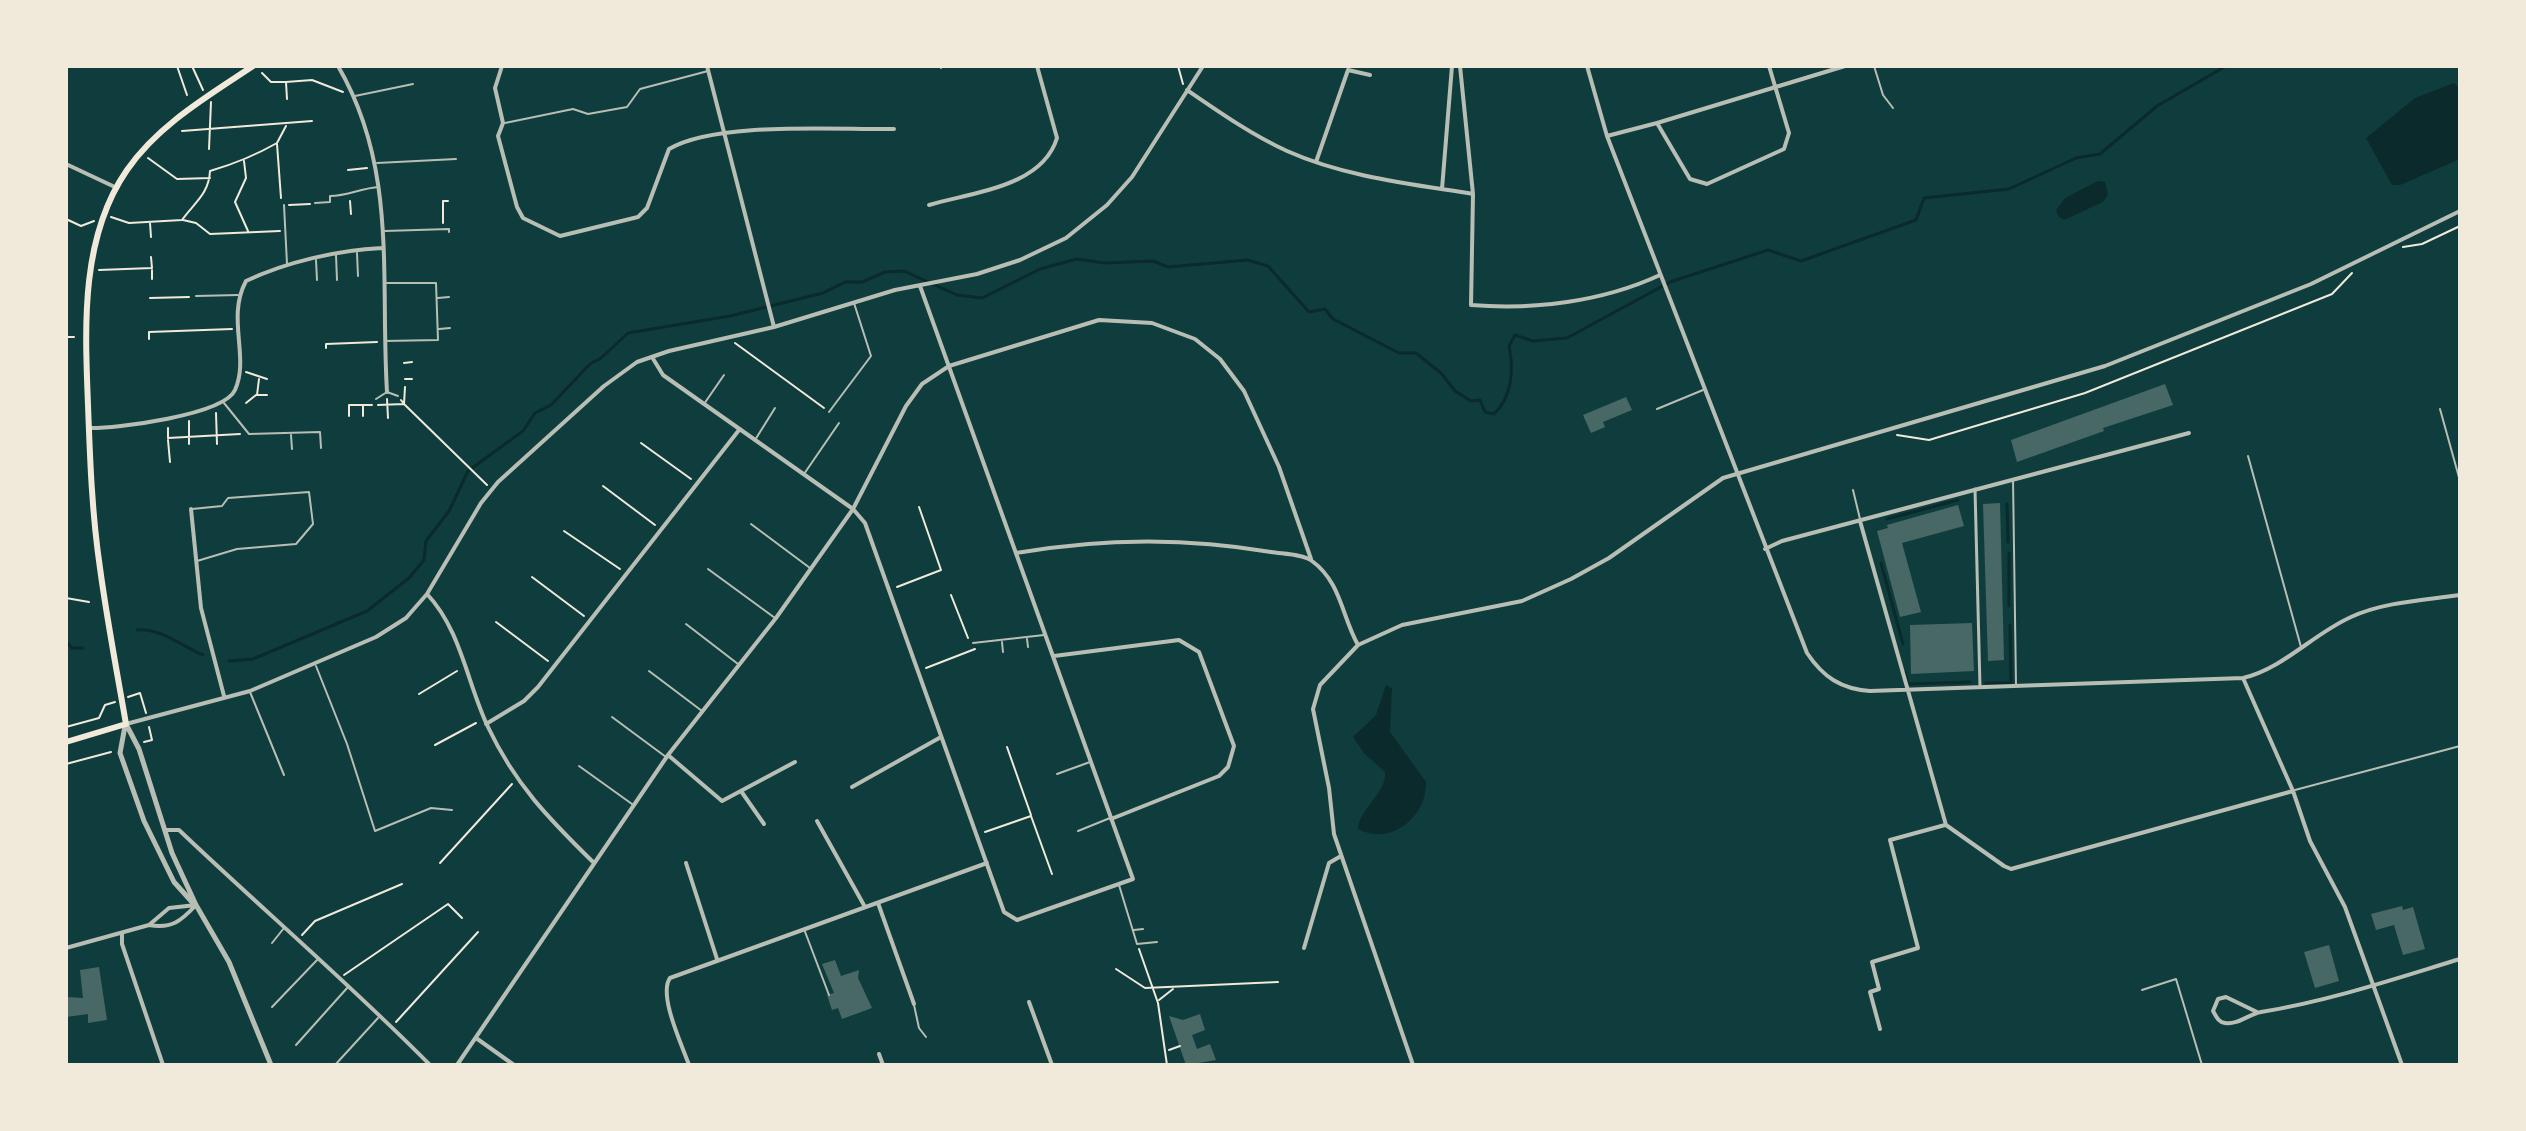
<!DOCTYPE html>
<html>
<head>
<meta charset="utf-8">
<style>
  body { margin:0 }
  #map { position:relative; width:2526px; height:1131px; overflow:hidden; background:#0f3d3e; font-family:"Source Serif 4",serif }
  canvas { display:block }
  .frame { position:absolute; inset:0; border:68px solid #f1e9da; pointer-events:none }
</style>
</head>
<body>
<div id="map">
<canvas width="2526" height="1131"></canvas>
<div class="frame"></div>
</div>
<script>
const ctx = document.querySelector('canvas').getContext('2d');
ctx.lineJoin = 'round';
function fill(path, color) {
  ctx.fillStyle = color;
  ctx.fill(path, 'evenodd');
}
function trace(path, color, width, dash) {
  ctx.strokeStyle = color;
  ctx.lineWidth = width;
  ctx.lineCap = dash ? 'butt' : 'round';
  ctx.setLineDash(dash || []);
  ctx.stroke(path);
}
const water = new Path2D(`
  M 2454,83 L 2460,89 L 2460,159 L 2400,185 L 2392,185 L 2366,138 L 2415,98 Z
  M 2098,181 L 2105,182 L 2108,195 L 2103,202 L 2064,220 L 2058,216 L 2056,210 L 2065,198 Z
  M 1386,685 L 1392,688 L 1390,732 L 1426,782 C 1427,816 1391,847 1358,829 C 1360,807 1387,793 1385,772 L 1364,753 L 1353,737 L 1376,715 Z`);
const stream = new Path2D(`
  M 2007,504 L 2008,542
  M 1887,519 L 1958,500
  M 2009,553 L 2009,606
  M 1881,563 L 1903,644
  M 137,630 C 159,627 183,647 203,655
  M 66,641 L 72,648 L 83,648
  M 229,661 L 253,659 L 367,611 L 409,578 L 424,560 L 426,541 L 449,511 L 468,471 L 523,431 L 535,413 L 551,405 L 590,364 L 601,358 L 628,333 L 730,316 L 823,293 L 845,282 L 862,282 L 885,272 L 904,271 L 957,295 L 982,298 L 1040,269 L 1077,259 L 1104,263 L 1153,261 L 1168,267 L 1247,260 L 1268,266 L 1309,312 L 1325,309 L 1333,319 L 1399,353 L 1416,353 L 1442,374 L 1455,391 L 1471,401 L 1480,400 L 1485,412 L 1494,414 C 1512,397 1514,370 1509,346 L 1515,335 L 1533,341 L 1567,338 L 1670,282 L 1768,250 L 1801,261 L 1916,220 L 1924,198 L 2009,189 L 2076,158 L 2100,154 L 2157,106 L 2226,66
  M 1905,672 L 1908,684 L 1970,682
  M 1986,683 L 2011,683 L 2010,625`);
const building = new Path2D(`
  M 2165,384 L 2173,405 L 2103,428 L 2104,431 L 2017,462 L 2011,440 Z
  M 1626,397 L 1632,410 L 1603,422 L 1605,427 L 1591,433 L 1583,415 Z
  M 2000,503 L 2004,660 L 1988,661 L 1983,504 Z
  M 1958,505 L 1964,526 L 1902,543 L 1921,612 L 1900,617 L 1877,531 L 1888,528 L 1887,525 Z
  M 1972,623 L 1974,671 L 1911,674 L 1910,625 Z
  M 2402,906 L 2403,910 L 2413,907 L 2425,949 L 2403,955 L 2394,925 L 2376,930 L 2371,914 Z
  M 2329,945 L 2339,981 L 2315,988 L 2304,952 Z
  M 835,960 L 841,976 L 859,970 L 858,978 L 872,1008 L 842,1019 L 838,1008 L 832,1010 L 827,995 L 834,993 L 822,964 Z
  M 99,967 L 107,1020 L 88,1023 L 88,1014 L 66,1017 L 66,997 L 83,998 L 80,970 Z
  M 1200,1014 L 1205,1030 L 1192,1035 L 1197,1049 L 1210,1044 L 1216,1060 L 1186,1065 L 1169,1016 L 1183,1020 Z`);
const path = new Path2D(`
  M 177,66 L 187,95
  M 192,66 L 203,90
  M 1178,66 L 1183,84
  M 262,73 L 271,82 L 286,82 L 287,99
  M 286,82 L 312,80 L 343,92
  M 182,131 L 312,121
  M 277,144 L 281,198
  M 209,149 L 211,102
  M 148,158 L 177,179 L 210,178
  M 244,161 L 246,178 L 235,202 L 248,231
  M 348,170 L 367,168
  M 350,201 L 351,214
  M 289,205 L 310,204
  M 111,217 L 129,223 L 182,220 C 194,203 209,194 210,171 C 234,164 256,155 277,143 L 286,126
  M 66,219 L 81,226 L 94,221
  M 183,220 L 196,223 L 210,234 L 280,231
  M 150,223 L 151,237
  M 443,223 L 443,201 L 448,201
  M 2403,247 L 2422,244 L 2460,226
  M 99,270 L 152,268 L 151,257
  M 152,270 L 152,279
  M 150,298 L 189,297
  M 66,337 L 74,337
  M 149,339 L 149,332 L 232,329
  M 735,343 L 824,408
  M 326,348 L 326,344 L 377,342
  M 404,363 L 412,362
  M 246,372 L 267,379
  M 259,379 L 257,395 L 267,395
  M 405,379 L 412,379
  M 387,399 L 388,418
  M 401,400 L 404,404 L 405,387
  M 246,403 L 256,395
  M 363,405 L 363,416
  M 378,405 L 404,404 L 487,485
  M 216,413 L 217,444
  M 349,416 L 349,405 L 372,405
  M 189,421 L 189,444
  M 168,428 L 168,438 L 240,434
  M 1897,435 L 1929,440 L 2085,393 L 2332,294 L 2352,273
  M 168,440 L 170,462
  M 641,443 L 691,479
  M 603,486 L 655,525
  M 564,531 L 620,569
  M 532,577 L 584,616
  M 897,587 L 941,570 L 919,507
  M 951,595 L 968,638
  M 66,598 L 89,602
  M 496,622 L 548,661
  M 926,668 L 975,649
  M 419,694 L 457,671
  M 128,697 L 140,693 L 146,713
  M 66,727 L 99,718 L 105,705 L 115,702
  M 144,742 L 152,740 L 149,727
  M 435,745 L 476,723
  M 1007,747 L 1031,815
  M 66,764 L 111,752
  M 985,832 L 1031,816 L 1052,874
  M 440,863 L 512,784
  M 302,935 L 315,921 L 402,884
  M 1139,949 L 1158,1003 L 1167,1065
  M 1116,969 L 1145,988 L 1278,982
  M 344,975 L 448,904 L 462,918
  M 1159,1000 L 1173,989
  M 396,1022 L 478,932
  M 1169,1050 L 1180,1046`);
const service = new Path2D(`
  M 940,66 L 941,68
  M 1874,66 L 1883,95 L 1893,108
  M 355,96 L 413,84
  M 505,123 L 573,109 L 588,114 L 627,107 L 640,89 L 708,71
  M 377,163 L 456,159
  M 315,203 L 330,202 L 330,196 C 348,196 361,188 379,187
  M 284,205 L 287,264
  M 385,231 L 449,229 L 449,232
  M 357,253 L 358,276
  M 336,255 L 337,280
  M 316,260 L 317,280
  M 385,283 L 436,283 L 438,340 L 385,341
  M 196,296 L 238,295
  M 438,298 L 449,297
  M 439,329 L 450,328
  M 376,399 L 387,392 L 398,396
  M 224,403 L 249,434 L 320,432 L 321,448
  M 704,404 L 724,375
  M 1657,409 L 1703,390
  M 2440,409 L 2460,481
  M 829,412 L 871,356 L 854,303
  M 291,435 L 292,449
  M 755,440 L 775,408
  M 2248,456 L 2301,647
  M 804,474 L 839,423
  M 2013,479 L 2016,685
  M 1853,490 L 1860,519
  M 192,509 L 222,506 L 228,498 L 309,492 L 313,524 L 296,544 L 237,549 L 197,561
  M 751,524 L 810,568
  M 708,569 L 775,618
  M 686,624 L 738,664
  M 1027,639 L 1028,647
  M 1002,642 L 1003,652
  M 973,643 L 1044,635
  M 316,666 L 347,744 L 375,831 L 431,808 L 452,810
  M 649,671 L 702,711
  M 250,692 L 284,775
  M 612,717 L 666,757
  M 579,766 L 632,804
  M 1057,774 L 1090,762
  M 2295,790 L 2460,746
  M 1078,831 L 1110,818
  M 1119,885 L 1137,944 L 1157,942
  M 804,929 L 829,995
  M 1134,930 L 1143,929
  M 272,943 L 284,928
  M 2142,990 L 2176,979 L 2202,1065
  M 914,1005 L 919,1028 L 926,1037
  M 272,1007 L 318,959
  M 296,1045 L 348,987
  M 335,1065 L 378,1018`);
const pedestrian = new Path2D(`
  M 1975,489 L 1980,687`);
const minor = new Path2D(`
  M 338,66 C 398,169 380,277 387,392
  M 502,66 L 495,88 L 503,123 L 498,136 L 517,207 L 523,218 L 560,236 L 638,217 L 647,208 L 669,149 C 716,121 836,130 894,129
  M 707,66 L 774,327
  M 1460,66 L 1473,194 L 1471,305 C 1533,310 1602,302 1660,275
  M 1587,66 L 1607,136 L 1807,653 C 1823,677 1841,689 1870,691 L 2243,678 C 2284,668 2313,634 2351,617 C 2383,602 2425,600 2460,595
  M 1187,90 C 1219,112 1252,135 1287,151 C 1345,177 1411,184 1473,194
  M 1657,123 L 1845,66
  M 1607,136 L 1657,123 L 1690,179 L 1707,184 L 1784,149 L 1789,133 L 1769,66
  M 1316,162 L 1348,70 L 1370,75
  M 66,164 L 117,188
  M 1442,189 L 1452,66
  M 929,205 C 973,192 1042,187 1057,138 L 1037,66
  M 652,357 L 663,375 L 853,509 L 865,523 L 1004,912 L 1017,920 L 1133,879 L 920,286
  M 88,428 C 115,429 224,415 235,390 C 250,357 226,318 246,281 C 286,262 338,250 382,248
  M 191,509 L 201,608 L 224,696
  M 1860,521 L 1946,825 L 2004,866 L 2011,869 L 2293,791
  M 1765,549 L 1782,541 L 2189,433
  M 1016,553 C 1102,538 1185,537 1271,552 C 1283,554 1303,554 1312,561 C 1341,582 1342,617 1358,645
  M 427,594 C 461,630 467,683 488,727 C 515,784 548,818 593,862
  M 1054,656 L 1179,640 L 1199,652 L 1234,746 L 1228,767 L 1219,776 L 1111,819
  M 2243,678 L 2293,791 L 2310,841 L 2345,907 L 2402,1065
  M 126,724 L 250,691 L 376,637 L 406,618 L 427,594 L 481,503 L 498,482 L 604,386 L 637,362 L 669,351 L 774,327 L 895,290 L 977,274 L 1020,260 L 1066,238 L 1107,205 L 1132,177 L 1203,66
  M 486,724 L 524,701 L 538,687 L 739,430
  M 668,755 L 722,801 L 795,762
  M 852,787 L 941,737
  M 741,791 L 764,824
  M 817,821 L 865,907
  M 165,830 L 179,830 C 262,909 349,983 430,1065
  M 686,863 L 717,959
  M 878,903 L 914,1004
  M 149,925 L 169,908 L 196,905
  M 122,933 L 122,944 L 163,1065
  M 66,948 L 149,925 C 172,929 181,921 196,905
  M 1304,948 L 1329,863 L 1341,856
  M 1029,1002 L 1052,1065
  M 2257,1012 L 2226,997 L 2218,999 L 2213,1011 C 2216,1016 2218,1022 2225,1023 C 2238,1025 2249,1014 2261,1012 C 2329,1001 2394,979 2460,959
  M 1880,1029 L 1870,992 L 1879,989 L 1872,962 L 1918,948 L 1890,840 L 1945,825
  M 476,1038 L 514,1065
  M 879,1054 L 883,1065
  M 457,1065 L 668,755 L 776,618 L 853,509 L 906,406 L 922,384 L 949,366 L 1099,320 L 1152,323 L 1195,339 L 1220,359 L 1244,391 L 1279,467 L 1311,559
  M 689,1065 C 682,1045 658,995 670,978 L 987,863
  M 1413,1065 L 1334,834 L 1329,788 L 1313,709 L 1320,685 L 1358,645 L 1402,625 L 1522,601 L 1571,579 L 1609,558 L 1723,478 L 2105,366 L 2311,284 L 2460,211`);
const tertiary = new Path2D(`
  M 126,724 L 139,749 L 172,853 L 196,905 L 229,962 L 271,1065
  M 125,726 L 120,753 L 144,821 L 174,882 L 192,902`);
const secondary = new Path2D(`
  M 66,742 L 126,724 C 117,672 107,620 100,568 C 92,514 90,460 88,405 C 85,327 80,238 127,170 C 158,125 208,96 253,66`);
fill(water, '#0a2a2b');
trace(stream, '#0a2a2b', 3);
fill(building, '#486865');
trace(path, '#f1e9da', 2);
trace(service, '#b8beb3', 2);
trace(pedestrian, '#b8beb3', 3);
trace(minor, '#b8beb3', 4);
trace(tertiary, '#b8beb3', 5);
trace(secondary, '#f1e9da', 6);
</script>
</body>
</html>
